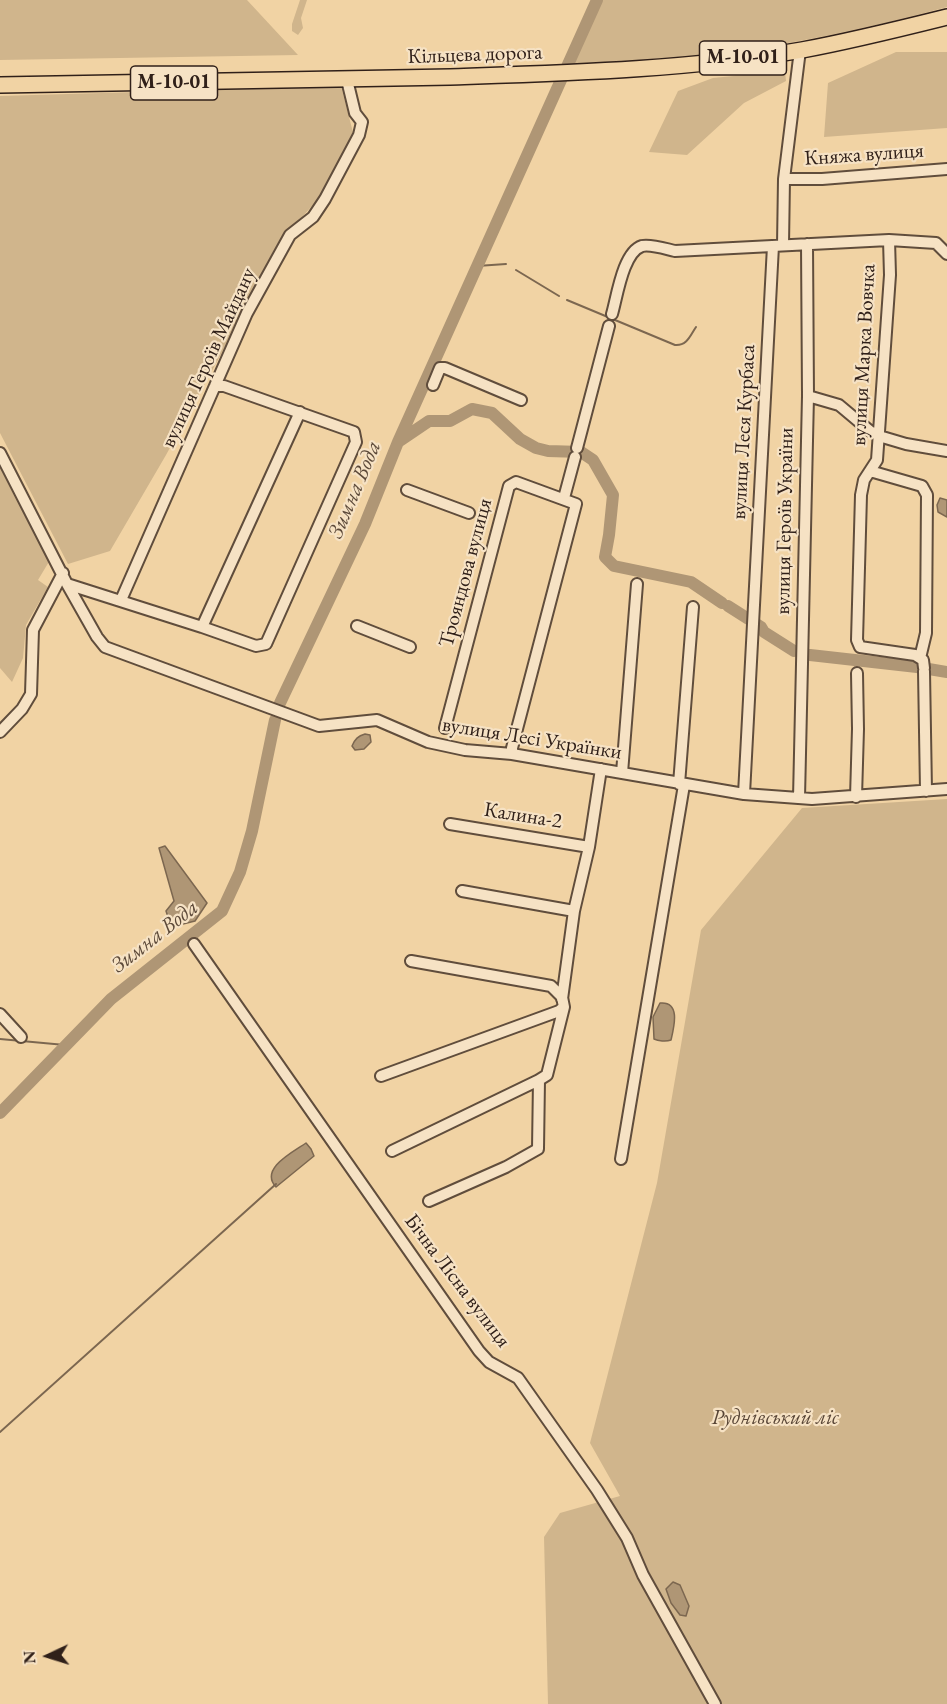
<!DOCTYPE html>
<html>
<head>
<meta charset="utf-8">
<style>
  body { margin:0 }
  #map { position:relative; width:947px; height:1704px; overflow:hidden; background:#f1d3a4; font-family:"EB Garamond",serif }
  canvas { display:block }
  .north { position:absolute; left:18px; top:1626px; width:60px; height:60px; -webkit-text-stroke:4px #f6e2c4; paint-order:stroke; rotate:266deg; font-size:16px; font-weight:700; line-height:24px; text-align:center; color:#302019 }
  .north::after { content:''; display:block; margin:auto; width:21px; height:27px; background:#302019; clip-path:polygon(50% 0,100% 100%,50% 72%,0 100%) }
</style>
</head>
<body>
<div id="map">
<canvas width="947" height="1704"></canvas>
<div class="north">N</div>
</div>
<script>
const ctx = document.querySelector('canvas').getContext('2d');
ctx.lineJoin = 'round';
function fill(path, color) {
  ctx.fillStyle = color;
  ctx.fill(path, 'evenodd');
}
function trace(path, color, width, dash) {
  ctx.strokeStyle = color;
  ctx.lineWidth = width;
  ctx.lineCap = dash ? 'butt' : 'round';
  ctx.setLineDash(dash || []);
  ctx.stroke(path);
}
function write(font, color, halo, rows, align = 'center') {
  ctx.font = font + ' "EB Garamond",serif';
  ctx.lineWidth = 4.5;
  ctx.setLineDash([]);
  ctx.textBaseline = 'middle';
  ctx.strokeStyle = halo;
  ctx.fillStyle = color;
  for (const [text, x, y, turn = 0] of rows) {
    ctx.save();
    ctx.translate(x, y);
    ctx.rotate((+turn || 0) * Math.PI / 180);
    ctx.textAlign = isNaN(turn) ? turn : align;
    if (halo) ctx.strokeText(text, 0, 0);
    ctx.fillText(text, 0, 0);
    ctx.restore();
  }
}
const green = new Path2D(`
  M 0,0 L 247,0 L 298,55 L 0,60 Z
  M 300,0 L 307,0 L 301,18 L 303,28 L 298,35 L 292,31 L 292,24 Z
  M 600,0 L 947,0 L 947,7 C 867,29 787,45 705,56 C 661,61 616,62 572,64 Z
  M 896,52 L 947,52 L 947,128 L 824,137 L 828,83 Z
  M 785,71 L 786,81 L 744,103 L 687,155 L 649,152 L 678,91 L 713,78 Z
  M 341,86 L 356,144 L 328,188 L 286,235 L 166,455 L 110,551 L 68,564 L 0,433 L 0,96 Z
  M 0,458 L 53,555 L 38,580 L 48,587 L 26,625 L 23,658 L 12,682 L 0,668 Z
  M 947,799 L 947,1704 L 548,1704 L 544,1537 L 560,1513 L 620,1496 L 590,1443 L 657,1183 L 701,930 L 802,808 Z`);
const water = new Path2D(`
  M 940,498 L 947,500 L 947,517 L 938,512 L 937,505 Z
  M 365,734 L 370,735 L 371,742 L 364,749 L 355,750 L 352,746 C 355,739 358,736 365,734 Z
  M 165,846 L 207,903 L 195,921 L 175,926 L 168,917 L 166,911 L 174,901 L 159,848 Z
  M 660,1003 C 681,1001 674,1027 671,1040 C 666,1042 658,1041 654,1039 L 653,1017 Z
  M 306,1143 L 311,1149 L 314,1156 L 276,1187 C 259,1169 293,1152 306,1143 Z
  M 673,1582 L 680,1585 L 689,1606 L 686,1616 L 680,1615 L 671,1603 L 666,1589 Z`);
const stream = new Path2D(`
  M 477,266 L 506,264
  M 516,270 L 559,296
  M 567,300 L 675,345 C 687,346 690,336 696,327
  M 0,1039 L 65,1045
  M 0,1432 L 276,1184`);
const river = new Path2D(`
  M 398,442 L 597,0
  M 728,606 L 761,627 L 764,632 L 794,651
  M 810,655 L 917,667 L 947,672
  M 280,703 L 365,524 L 398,442 L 429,421 L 450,421 L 472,409 L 492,413 L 520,439 L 536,448 L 548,451 L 581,452 L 593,460 L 613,495 L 609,535 L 605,557 L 614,566 L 691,582 L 722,603
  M 0,1113 L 111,999 L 222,911 L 240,872 L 252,831 L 275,720`);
const minor = new Path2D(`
  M 784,179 L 822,179 L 947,169
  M 889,240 L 890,275 L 877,460 L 864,480 L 861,495 L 857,640 L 860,647 L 915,655 L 923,660 L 924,668
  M 783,245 L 784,179 L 800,50
  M 612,314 C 617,297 623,252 642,246 C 651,244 666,249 675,251 L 889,240 L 936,243 L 947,254
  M 433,385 L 440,368 L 445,368 L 521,400
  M 808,396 L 839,405 L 870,431 L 879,436 L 906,444 L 947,451
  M 577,448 L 609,326
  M 0,453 L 67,584 L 97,637 L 105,647 L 319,726 L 377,720 L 428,742 L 465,750 L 512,754 L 744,794 L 812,799 L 947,789
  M 870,471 L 922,486 L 927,495 L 926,633 L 920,658
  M 407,490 L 469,513
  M 564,498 L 575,457
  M 67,584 L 202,627 L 256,646 L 266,644 L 356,442 L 354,432 L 224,386 L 215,386
  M 121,600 L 247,313 L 290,235 L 313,217 L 325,199 L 359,135 L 362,122 L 355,113 L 347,80
  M 357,626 L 410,647
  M 202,627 L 300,412
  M 924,671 L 926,791
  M 445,728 L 509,486 L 516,482 L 576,504 L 512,748 L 512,754
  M 0,732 L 22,709 L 31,694 L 33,630 L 63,573
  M 622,773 L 637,584
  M 679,784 L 693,607
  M 744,794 L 773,246
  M 856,797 L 858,729 L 857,673
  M 799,798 L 808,396 L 807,244
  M 450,824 L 589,847
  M 462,891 L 574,911
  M 194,944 L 479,1351 L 489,1362 L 518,1378 L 597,1490 L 627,1538 L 643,1575 L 715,1704
  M 411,961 L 551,986 L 562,997 L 564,1007 L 547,1075 L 539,1080 L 538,1149 L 506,1167 L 429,1201
  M 562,999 L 574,911 L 589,847 L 601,769
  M 0,1014 L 21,1037
  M 381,1076 L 559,1011 L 564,1007
  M 392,1151 L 539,1080
  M 621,1159 L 684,785`);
const highway = new Path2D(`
  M 0,85 C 150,83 300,81 450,77 C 567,73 686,70 802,50 C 851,41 899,29 947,17`);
const shields = [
  [743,58,87],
  [174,83,87]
];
const shieldNames = [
  ["М-10-01",743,58],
  ["М-10-01",174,83]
];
const streetNames = [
  ["Кільцева дорога",475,55,-2],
  ["Княжа вулиця",864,155,-4],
  ["вулиця Марка Вовчка",864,355,-87],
  ["вулиця Героїв Майдану",209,358,-65],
  ["вулиця Леся Курбаса",744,432,-87],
  ["вулиця Героїв України",785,521,-89],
  ["Трояндова вулиця",466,573,-75],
  ["вулиця Лесі Українки",532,739,9],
  ["Калина-2",523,816,9],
  ["Бічна Лісна вулиця",457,1281,53]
];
const parkNames = [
  ["Руднівський ліс",775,1418]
];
const waterNames = [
  ["Зимна Вода",355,490,-67],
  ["Зимна Вода",155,937,-38]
];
fill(green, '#d0b58c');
fill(water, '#af9675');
trace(water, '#7c6750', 1.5);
trace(stream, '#7c6750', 2);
trace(river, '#af9675', 12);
trace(minor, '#604d3c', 14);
trace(highway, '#302019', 18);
trace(minor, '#f6e2c4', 10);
trace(highway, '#f1d3a4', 15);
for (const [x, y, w] of shields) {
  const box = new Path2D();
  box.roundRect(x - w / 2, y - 17, w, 34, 4.5);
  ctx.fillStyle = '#f6e2c4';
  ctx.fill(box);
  trace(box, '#302019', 1.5);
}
write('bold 20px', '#302019', null, shieldNames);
write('21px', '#302019', '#f6e2c4', streetNames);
write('italic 21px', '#584536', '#f6e2c4', parkNames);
write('italic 22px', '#5c4939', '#f6e2c4', waterNames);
</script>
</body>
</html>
